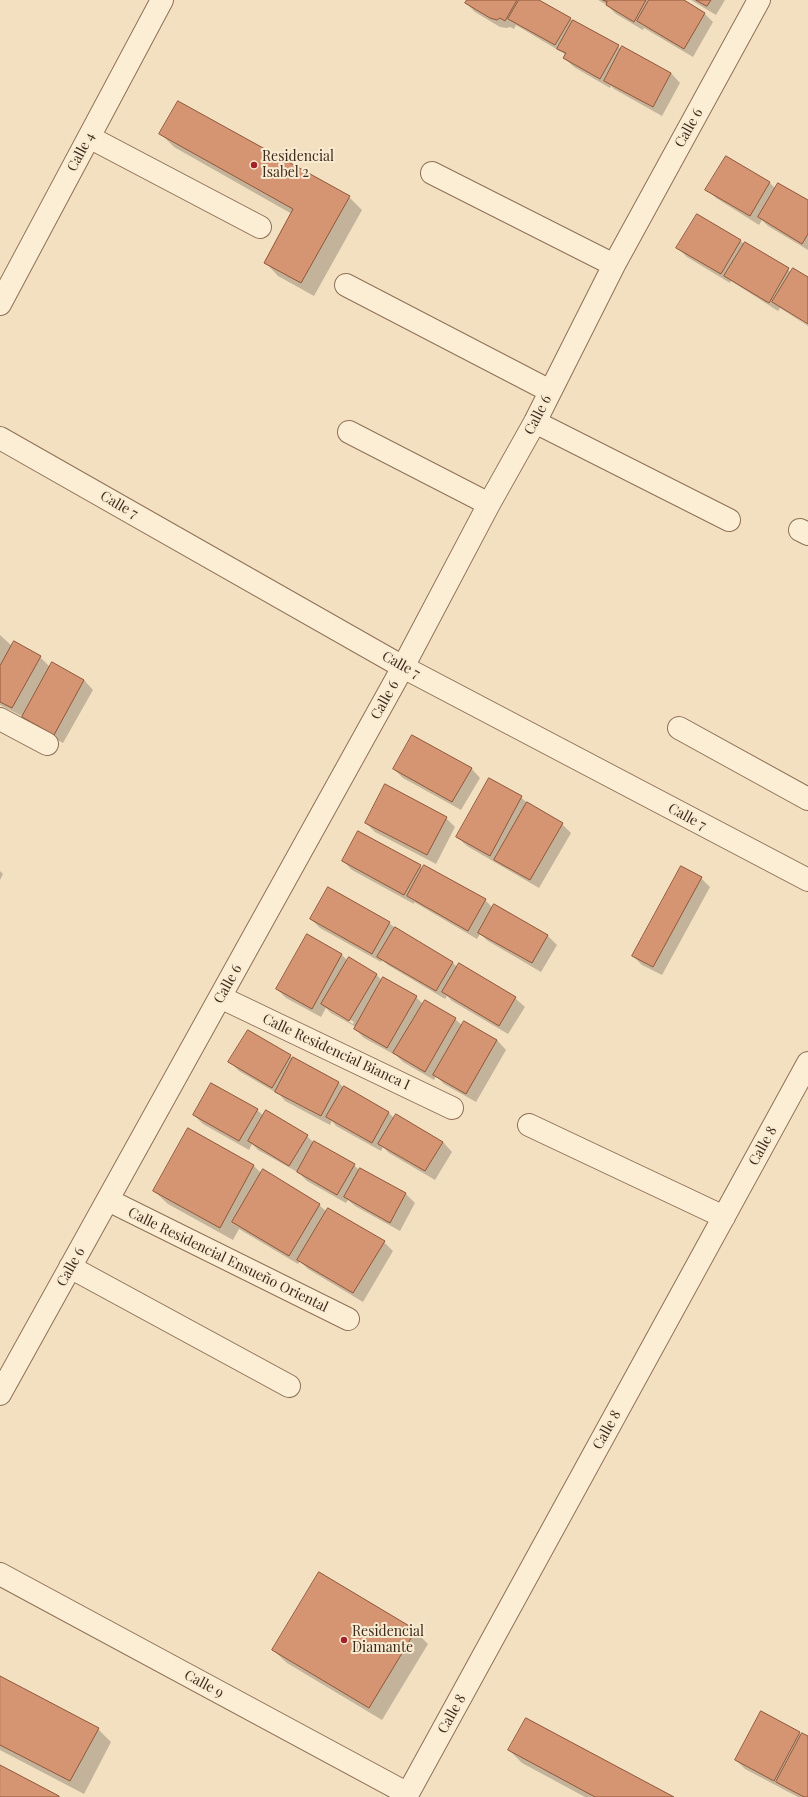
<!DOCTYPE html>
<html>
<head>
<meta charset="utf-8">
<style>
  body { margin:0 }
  canvas { display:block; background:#f3e0c1 }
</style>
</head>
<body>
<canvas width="808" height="1797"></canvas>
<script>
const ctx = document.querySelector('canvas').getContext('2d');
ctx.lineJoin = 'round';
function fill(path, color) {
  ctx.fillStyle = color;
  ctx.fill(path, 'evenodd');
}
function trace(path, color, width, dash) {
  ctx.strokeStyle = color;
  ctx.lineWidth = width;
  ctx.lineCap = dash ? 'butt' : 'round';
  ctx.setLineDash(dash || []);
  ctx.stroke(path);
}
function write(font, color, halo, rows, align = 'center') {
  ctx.font = font + ' "Playfair Display",serif';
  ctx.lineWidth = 4;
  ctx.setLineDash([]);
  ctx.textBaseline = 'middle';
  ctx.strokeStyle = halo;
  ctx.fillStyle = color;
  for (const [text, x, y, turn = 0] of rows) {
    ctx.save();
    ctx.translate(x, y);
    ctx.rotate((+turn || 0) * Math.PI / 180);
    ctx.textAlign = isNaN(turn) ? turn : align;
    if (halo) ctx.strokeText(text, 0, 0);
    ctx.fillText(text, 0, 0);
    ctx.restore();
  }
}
const shadow = new Path2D(`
  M 468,0 L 537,0 L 622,49 L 671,73 L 680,83 L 662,116 L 614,89 L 611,86 L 610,88 L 574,67 L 564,58 L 566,56 L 563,53 L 516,25 L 514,29 L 510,27 L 507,28 L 500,27 L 475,12 L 466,3 Z
  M 598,0 L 682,0 L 704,13 L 713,22 L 693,57 L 644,28 L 643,30 L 616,14 L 607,5 Z
  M 691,0 L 725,0 L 716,15 Z
  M 161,134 L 349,197 L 362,210 L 314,296 L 278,276 L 265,262 L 292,214 L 174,147 Z
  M 726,157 L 770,183 L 776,189 L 808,202 L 808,250 L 768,226 L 762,220 L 759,225 L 716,198 L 707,189 Z
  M 697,215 L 791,272 L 808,278 L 808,322 L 783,307 L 783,309 L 808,325 L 808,326 L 780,308 L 778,311 L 731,281 L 730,283 L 687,257 L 678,248 Z
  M 0,635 L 12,646 L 40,657 L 51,668 L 84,680 L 93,690 L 63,743 L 32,726 L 22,716 L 0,705 Z
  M 471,768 L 480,778 L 461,810 L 403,778 L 394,769 Z
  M 521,797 L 528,804 L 562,824 L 571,833 L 539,888 L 467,846 L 457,837 Z
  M 446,818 L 455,827 L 436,864 L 375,832 L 366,823 Z
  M 343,861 L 420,866 L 423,869 L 485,900 L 493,908 L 494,906 L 548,936 L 557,945 L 541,972 L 488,941 L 480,934 L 477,939 L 414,902 L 414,904 L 352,870 Z
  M 0,871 L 3,874 L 0,880 Z
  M 701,878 L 710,887 L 662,975 L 642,965 L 633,956 Z
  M 311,919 L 389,923 L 395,928 L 452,962 L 458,968 L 515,998 L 525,1007 L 508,1034 L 452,1001 L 447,996 L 445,999 L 388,965 L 382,960 L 381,962 L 320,928 Z
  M 307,935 L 342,955 L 348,961 L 349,959 L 377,975 L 382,981 L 416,997 L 423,1004 L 455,1019 L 463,1026 L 465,1022 L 497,1040 L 506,1050 L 476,1102 L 444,1084 L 436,1076 L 434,1080 L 403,1062 L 397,1056 L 364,1038 L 355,1029 L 356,1027 L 331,1013 L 326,1008 L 321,1017 L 286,998 L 277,989 ZM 331,1009 L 354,1022 L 353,1024 L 331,1011 Z
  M 248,1031 L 294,1059 L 339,1083 L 344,1088 L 389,1113 L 395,1119 L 443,1142 L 452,1152 L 435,1180 L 389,1153 L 383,1147 L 381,1151 L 336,1126 L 332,1121 L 330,1125 L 285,1101 L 280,1095 L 239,1071 L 230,1062 Z
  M 257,1110 L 264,1116 L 307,1136 L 314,1143 L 354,1165 L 360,1171 L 360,1169 L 406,1194 L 415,1203 L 400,1231 L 355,1206 L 348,1200 L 346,1203 L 307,1181 L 299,1173 L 258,1150 L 252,1144 L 249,1150 L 203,1124 L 194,1115 Z
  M 188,1129 L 254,1166 L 262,1174 L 319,1205 L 327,1212 L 384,1242 L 393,1251 L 363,1302 L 308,1269 L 300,1261 L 298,1264 L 239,1229 L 233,1240 L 168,1204 L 154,1191 Z
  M 415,1631 L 428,1644 L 382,1720 L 287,1663 L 273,1650 Z
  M 0,1678 L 98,1729 L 111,1742 L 84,1794 L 0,1750 Z
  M 799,1733 L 808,1738 L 808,1797 L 798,1797 L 745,1769 L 736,1760 Z
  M 509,1750 L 672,1797 L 585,1797 L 522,1763 Z`);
const building = new Path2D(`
  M 467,0 L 517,0 L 505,21 L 500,18 L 497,20 L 490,18 L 465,3 Z
  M 519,0 L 539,0 L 571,18 L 555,45 L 508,19 Z
  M 603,0 L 646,0 L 634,22 L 606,5 L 607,2 Z
  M 649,0 L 684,0 L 705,13 L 684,49 L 637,21 Z
  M 696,0 L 711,0 L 707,6 Z
  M 573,20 L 619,45 L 600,79 L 563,58 L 566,53 L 557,49 Z
  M 622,46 L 671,73 L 653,107 L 604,81 Z
  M 178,101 L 350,196 L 301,283 L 264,263 L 293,209 L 159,134 Z
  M 726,156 L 770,182 L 750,216 L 705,190 Z
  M 778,183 L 808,200 L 808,234 L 802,244 L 758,217 Z
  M 697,214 L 741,240 L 721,274 L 676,248 Z
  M 745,242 L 789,268 L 769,303 L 724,276 Z
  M 793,268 L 808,277 L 808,324 L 772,302 Z
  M 14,641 L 41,656 L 12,708 L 0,702 L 0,666 Z
  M 52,662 L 84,680 L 54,735 L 22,717 Z
  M 412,735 L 472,768 L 452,802 L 393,769 Z
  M 489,778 L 522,796 L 490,856 L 456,837 Z
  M 385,784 L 447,817 L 427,855 L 365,823 Z
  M 527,802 L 563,823 L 530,880 L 494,860 Z
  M 358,831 L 421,865 L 404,895 L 342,861 Z
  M 424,865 L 486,899 L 468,931 L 407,896 Z
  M 681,866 L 702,877 L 653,967 L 632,956 Z
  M 328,887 L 390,922 L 372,954 L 310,919 Z
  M 494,904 L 548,935 L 532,963 L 478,933 Z
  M 395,927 L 453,962 L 436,991 L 377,957 Z
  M 307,934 L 342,954 L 312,1009 L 276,989 Z
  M 349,957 L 377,974 L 349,1021 L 321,1004 Z
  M 459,963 L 516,997 L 499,1026 L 442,992 Z
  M 383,977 L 417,996 L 387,1048 L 354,1029 Z
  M 425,1000 L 456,1018 L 425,1072 L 393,1053 Z
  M 464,1021 L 497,1040 L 466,1094 L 433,1075 Z
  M 248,1030 L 291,1055 L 272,1088 L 228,1062 Z
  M 293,1057 L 339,1082 L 321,1116 L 275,1092 Z
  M 211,1083 L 258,1109 L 239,1141 L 193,1115 Z
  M 344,1086 L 389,1112 L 372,1143 L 326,1117 Z
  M 266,1110 L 308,1135 L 289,1166 L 248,1141 Z
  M 396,1114 L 443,1142 L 425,1171 L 378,1144 Z
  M 188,1128 L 254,1165 L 220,1228 L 153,1191 Z
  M 314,1141 L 355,1164 L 337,1195 L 297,1172 Z
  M 360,1168 L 406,1193 L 390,1223 L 344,1197 Z
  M 263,1169 L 320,1204 L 289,1256 L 232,1222 Z
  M 328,1208 L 385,1241 L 353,1293 L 297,1260 Z
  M 319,1572 L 416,1630 L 369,1708 L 272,1650 Z
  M 0,1676 L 99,1728 L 70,1781 L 0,1745 Z
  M 761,1711 L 800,1732 L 774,1781 L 735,1760 Z
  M 526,1718 L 674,1797 L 595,1797 L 508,1750 Z
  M 802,1733 L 808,1736 L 808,1797 L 804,1797 L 776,1782 Z
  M 0,1765 L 59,1796 L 59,1797 L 0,1797 Z`);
const minor = new Path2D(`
  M 89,137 L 260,227
  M 432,173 L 614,265
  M 346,285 L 550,391
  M 0,304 L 162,0
  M 535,422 L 729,520
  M 349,432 L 489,504
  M 0,438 L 403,667 L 808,880
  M 800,530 L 808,534
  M 0,719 L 47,744
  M 679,728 L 808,799
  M 220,997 L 452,1108
  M 529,1125 L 724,1217
  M 108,1200 L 348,1319
  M 70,1267 L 289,1386
  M 0,1394 L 403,667 L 489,504 L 535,422 L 614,265 L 759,0
  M 0,1574 L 408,1794
  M 406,1797 L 808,1063`);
const markers = [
  [254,165,4,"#a4202a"],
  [344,1640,4,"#a4202a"]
];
const streetNames = [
  ["Calle 6",689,128,-61],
  ["Calle 4",81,152,-62],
  ["Calle 6",538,415,-63],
  ["Calle 7",119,505,30],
  ["Calle 7",401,665,29],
  ["Calle 6",385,700,-61],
  ["Calle 7",687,817,28],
  ["Calle 6",228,984,-61],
  ["Calle Residencial Bianca I",336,1052,25],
  ["Calle 8",763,1146,-61],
  ["Calle Residencial Ensueño Oriental",228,1260,26],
  ["Calle 6",71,1267,-61],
  ["Calle 8",607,1430,-61],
  ["Calle 9",204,1684,28],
  ["Calle 8",452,1714,-61]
];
const poiNames = [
  ["Residencial",262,157],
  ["Isabel 2",262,173],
  ["Residencial",352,1632],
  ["Diamante",352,1648]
];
fill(shadow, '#0003');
fill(building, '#d59573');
trace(building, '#905639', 1);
trace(minor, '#8e7056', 24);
trace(minor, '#fceed5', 22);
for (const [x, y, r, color] of markers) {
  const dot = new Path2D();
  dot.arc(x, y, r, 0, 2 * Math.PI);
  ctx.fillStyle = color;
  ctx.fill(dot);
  trace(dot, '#f9ebd1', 1.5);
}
write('14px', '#3c2a1c', '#f9ebd1', streetNames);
write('14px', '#3c2a1c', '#f9ebd1', poiNames, 'left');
</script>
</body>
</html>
